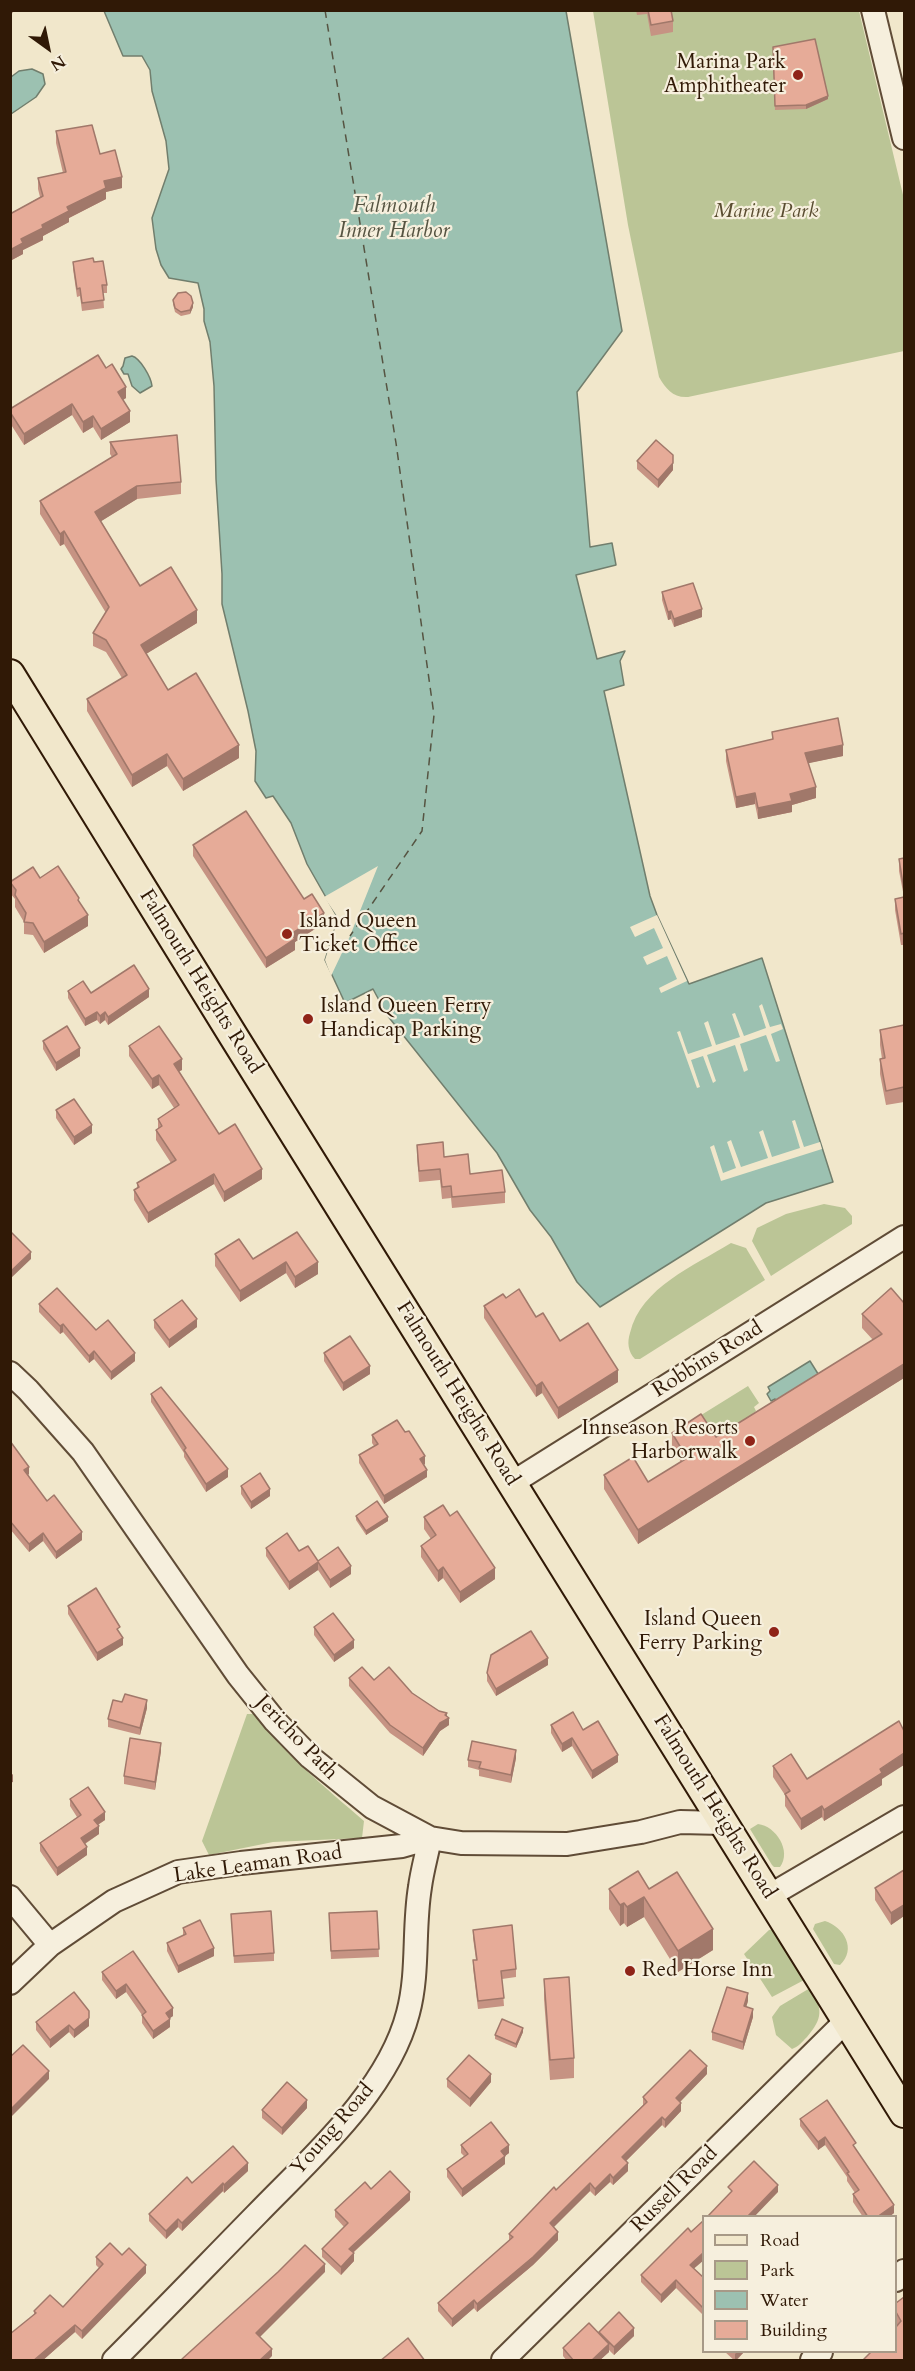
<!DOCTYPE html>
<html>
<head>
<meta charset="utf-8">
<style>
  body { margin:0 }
  #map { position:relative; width:915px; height:2371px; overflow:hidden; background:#f1e7cb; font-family:Cardo,serif }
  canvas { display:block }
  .frame { position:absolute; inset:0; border:12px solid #301906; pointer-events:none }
  .legend { position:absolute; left:702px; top:2215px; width:195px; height:138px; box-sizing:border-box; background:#f6efdd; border:2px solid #a79987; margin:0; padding:8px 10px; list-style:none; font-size:18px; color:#301906 }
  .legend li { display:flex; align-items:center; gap:12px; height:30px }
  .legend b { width:30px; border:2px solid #a79987 }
  .north { position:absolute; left:18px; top:18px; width:60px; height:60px; -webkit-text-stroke:4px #f6efdd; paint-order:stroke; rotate:147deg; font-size:16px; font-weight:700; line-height:24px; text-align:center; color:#301906 }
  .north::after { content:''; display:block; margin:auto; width:21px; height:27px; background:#301906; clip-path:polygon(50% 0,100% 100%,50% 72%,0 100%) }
</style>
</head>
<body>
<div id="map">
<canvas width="915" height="2371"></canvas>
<div class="frame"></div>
<ul class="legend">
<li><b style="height:8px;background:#f1e7cb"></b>Road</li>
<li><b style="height:16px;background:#bbc596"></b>Park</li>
<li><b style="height:16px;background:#9cc1b1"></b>Water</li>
<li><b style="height:16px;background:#e6ab98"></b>Building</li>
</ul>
<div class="north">N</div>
</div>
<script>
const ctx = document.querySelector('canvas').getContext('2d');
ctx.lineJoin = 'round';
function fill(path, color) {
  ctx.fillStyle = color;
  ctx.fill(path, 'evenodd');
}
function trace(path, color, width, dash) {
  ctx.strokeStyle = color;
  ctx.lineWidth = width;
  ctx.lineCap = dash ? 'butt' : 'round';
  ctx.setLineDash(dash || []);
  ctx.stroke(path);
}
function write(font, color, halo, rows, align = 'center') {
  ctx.font = font + ' Cardo,serif';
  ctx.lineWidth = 4.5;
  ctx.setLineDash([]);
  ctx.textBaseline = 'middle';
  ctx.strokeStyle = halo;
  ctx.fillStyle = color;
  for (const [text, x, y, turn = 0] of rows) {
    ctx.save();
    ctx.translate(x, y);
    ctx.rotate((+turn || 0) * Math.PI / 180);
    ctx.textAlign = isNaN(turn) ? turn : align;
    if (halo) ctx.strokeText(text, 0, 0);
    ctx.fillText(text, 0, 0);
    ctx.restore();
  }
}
const green = new Path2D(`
  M 593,11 L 859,11 L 904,199 L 904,351 L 688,397 C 673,398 666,389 659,377 L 628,225 Z
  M 824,1204 L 845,1208 L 852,1216 L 852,1224 L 771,1276 L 752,1241 L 757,1228 L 786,1214 Z
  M 731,1243 L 746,1248 L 765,1280 L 640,1359 L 635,1359 C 628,1352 627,1342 630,1333 C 641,1287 694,1266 731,1243 Z
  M 748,1386 L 759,1403 L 754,1407 L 756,1411 L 731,1433 L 723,1433 L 712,1437 L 698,1417 Z
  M 247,1714 L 255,1714 C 285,1755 326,1788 364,1821 L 362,1838 L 273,1842 L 209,1855 L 202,1841 Z
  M 758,1824 C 776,1826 792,1851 780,1867 L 774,1867 L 772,1865 L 750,1829 Z
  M 825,1921 C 844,1927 857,1949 840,1965 L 834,1964 L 813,1929 L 815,1924 Z
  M 774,1929 L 806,1979 L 772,1997 L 744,1954 L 769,1930 Z
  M 810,1988 C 823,2009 823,2018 807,2037 C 802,2042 798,2047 792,2049 L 776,2035 L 772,2017 L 780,2006 Z`);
const water = new Path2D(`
  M 104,11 L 566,11 L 622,331 L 577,392 L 590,547 L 612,543 L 616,565 L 576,575 L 597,659 L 625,651 L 620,661 L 624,685 L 604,691 L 650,896 L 657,915 L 689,984 L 762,958 L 833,1182 L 766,1203 L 600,1307 L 577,1282 L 551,1237 L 530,1210 L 497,1153 L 387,1015 L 373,989 L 345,1003 L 325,960 L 336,925 L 336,915 L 307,864 L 291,823 L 273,796 L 266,798 L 255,781 L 256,751 L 248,711 L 222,604 L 222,574 L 216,479 L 214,386 L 210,342 L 204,321 L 204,309 L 198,283 L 169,278 L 161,265 L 156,249 L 152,218 L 169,169 L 166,141 L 152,91 L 150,70 L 142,56 L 123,56 Z
  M 32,69 L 43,74 L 45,84 L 36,97 L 11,114 L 11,77 L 19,71 Z
  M 132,356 C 140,358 151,377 152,386 L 140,393 L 132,386 L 128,374 L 124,374 L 121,369 L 123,366 L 125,358 Z
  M 810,1361 L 820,1377 L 778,1403 L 775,1399 L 771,1401 L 767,1394 L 770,1391 L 768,1387 Z`);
const pier = new Path2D(`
  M 378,866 L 350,936 L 331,976 L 325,960 L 336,925 L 337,916 L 324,897 Z
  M 657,915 L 687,981 L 661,993 L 659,988 L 677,979 L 667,956 L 647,965 L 643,957 L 663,948 L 654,928 L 635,937 L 630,927 Z
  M 762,1004 L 770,1027 L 781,1024 L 783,1029 L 771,1034 L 780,1061 L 776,1062 L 766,1035 L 740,1044 L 748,1070 L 744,1072 L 735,1045 L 707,1055 L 716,1081 L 713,1083 L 703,1056 L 691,1060 L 700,1087 L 697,1088 L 677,1032 L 680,1031 L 688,1054 L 712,1046 L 704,1023 L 708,1021 L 716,1045 L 740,1037 L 732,1014 L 735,1013 L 744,1036 L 766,1028 L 759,1006 Z
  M 795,1120 L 804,1147 L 820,1142 L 822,1149 L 721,1181 L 710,1147 L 714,1145 L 723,1173 L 736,1168 L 727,1142 L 731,1140 L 741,1167 L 768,1158 L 759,1132 L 763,1130 L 772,1157 L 800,1148 L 792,1121 Z`);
const ferry = new Path2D(`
  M 325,10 L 396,443 L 434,715 L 422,831 L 350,936`);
const minor = new Path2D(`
  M 873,10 L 904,138
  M 10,1373 L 28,1390 L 83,1452 L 238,1675 L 275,1721 L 310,1757 L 372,1807 L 430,1838 L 461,1843 L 567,1844 L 641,1832 L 680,1822 L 723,1823
  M 512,1483 L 904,1237
  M 769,1896 L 904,1817
  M 10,1897 L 50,1945
  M 10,1983 L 50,1945 L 114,1901 L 178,1872 L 241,1863 L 402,1846 L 430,1838 C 427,1854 422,1871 420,1887 C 413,1929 419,1972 408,2013 C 388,2091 311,2158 257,2214 C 209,2263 162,2312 114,2360
  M 896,2280 L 904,2271
  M 503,2360 L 847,2020
  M 812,2360 L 821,2352`);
const major = new Path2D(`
  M 10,674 L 234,1037 L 904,2113`);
const wall = new Path2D(`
  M 636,10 L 671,10 L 673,21 L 673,32 L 651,36 L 647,14 L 637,15 Z
  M 773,47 L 828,99 L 806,109 L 775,110 Z
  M 56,131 L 100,154 L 122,188 L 106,192 L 106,199 L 69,218 L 69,222 L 43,236 L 43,240 L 23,250 L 23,254 L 10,261 L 10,214 L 40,197 L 38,189 L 38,178 L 63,173 L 56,143 Z
  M 73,262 L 94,262 L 107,285 L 107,293 L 103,293 L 104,308 L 82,311 L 80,296 L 77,297 L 73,269 Z
  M 173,300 L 193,307 L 190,314 L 181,316 L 175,312 L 173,304 Z
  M 126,398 L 123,400 L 130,422 L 101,440 L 93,427 L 83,433 L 72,415 L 24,445 L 10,423 L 10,409 Z
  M 110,442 L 181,482 L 181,494 L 137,499 L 101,521 L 140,586 L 197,623 L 146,654 L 168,690 L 239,758 L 183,791 L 167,766 L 132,787 L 87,711 L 87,699 L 122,678 L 106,652 L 93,646 L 93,633 L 106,613 L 64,544 L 60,546 L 40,514 L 40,501 L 112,457 L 110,454 Z
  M 637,461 L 673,470 L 658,488 L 637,469 Z
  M 662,592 L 702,617 L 674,627 L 671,619 L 668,620 L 662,600 Z
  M 772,732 L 843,756 L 808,763 L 816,798 L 792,805 L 792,812 L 758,819 L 755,804 L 736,808 L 726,761 L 726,750 L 772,740 Z
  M 193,845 L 304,899 L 324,923 L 295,942 L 295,950 L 266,968 L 193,856 Z
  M 904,858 L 904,945 L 901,945 L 895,910 L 895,899 L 904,897 L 899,871 L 899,859 Z
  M 40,878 L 79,902 L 88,926 L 44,953 L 33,935 L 24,934 L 24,922 L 15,907 L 15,899 L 10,893 L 10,882 Z
  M 68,991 L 91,993 L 149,997 L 108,1025 L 105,1020 L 100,1024 L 97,1020 L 85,1026 L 68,998 Z
  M 904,1025 L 904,1102 L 886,1105 L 880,1074 L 880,1059 L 882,1059 L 880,1045 L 880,1030 Z
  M 43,1041 L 80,1056 L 56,1071 L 43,1049 Z
  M 129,1046 L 182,1070 L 179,1071 L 219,1134 L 262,1179 L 224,1202 L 214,1184 L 148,1223 L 134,1200 L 134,1190 L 137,1188 L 137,1183 L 171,1163 L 156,1140 L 156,1130 L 158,1129 L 158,1119 L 174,1108 L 159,1085 L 152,1089 L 129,1056 Z
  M 56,1110 L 92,1133 L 74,1145 L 56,1118 Z
  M 417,1145 L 444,1157 L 470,1174 L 505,1192 L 505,1203 L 452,1208 L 451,1198 L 442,1199 L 440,1180 L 419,1182 L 417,1156 Z
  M 297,1232 L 318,1274 L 295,1288 L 286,1273 L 240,1302 L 215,1266 L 215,1254 L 253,1259 Z
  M 891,1288 L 904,1378 L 638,1544 L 604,1489 L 604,1475 L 648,1482 L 681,1462 L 672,1447 L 672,1433 L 716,1437 L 873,1340 L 862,1328 L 862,1314 Z
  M 506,1298 L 536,1317 L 560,1341 L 618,1382 L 558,1419 L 542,1393 L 536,1397 L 484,1318 L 484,1306 Z
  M 39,1304 L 96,1330 L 135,1361 L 111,1380 L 94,1359 L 89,1363 L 63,1332 L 60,1334 L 39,1312 Z
  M 154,1320 L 197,1327 L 169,1348 L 154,1328 Z
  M 324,1353 L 370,1374 L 343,1391 L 324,1361 Z
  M 151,1394 L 228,1477 L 206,1492 L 184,1457 L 184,1453 L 151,1402 Z
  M 372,1435 L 425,1464 L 424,1465 L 427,1477 L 384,1504 L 359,1463 L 359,1455 L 374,1446 L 372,1443 Z
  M 10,1441 L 29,1474 L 28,1475 L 47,1501 L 82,1540 L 56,1559 L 43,1541 L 29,1552 L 10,1529 Z
  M 241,1486 L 270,1496 L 251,1509 L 241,1494 Z
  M 356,1516 L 388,1521 L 366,1535 L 356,1520 Z
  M 450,1516 L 495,1579 L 460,1603 L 443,1578 L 438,1582 L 421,1557 L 421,1546 L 431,1539 L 424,1529 L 424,1517 Z
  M 266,1548 L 299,1551 L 318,1561 L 351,1574 L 330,1588 L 318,1570 L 289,1590 L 266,1556 Z
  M 68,1606 L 120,1633 L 123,1645 L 97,1661 L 68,1614 Z
  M 314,1627 L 354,1648 L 334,1662 L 314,1635 Z
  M 548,1665 L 496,1696 L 487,1681 L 487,1673 Z
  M 349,1678 L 374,1680 L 412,1693 L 447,1716 L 449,1725 L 440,1731 L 423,1756 L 390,1733 L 349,1686 Z
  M 122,1702 L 147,1708 L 140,1735 L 108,1727 L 108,1719 Z
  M 551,1725 L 583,1730 L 618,1762 L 592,1779 L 572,1746 L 562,1752 L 551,1733 Z
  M 161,1751 L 155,1790 L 124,1784 L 124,1776 Z
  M 516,1758 L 511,1783 L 479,1776 L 479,1770 L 468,1767 L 468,1760 Z
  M 773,1766 L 807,1779 L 882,1779 L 882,1785 L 824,1821 L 822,1817 L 801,1830 L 785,1806 L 785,1795 L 773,1777 Z
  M 70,1799 L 105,1820 L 98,1825 L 99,1834 L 85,1844 L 87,1855 L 57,1876 L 40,1851 L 40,1843 L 77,1817 L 70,1806 Z
  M 904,1870 L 904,1916 L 891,1925 L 875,1900 L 875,1888 Z
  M 609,1889 L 649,1889 L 713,1950 L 678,1972 L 644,1917 L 627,1927 L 624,1923 L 620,1926 L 609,1909 Z
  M 377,1911 L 379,1957 L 331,1959 L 329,1913 Z
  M 231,1914 L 274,1953 L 274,1961 L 234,1963 Z
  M 183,1928 L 214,1956 L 178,1973 L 167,1951 L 167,1943 L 183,1936 Z
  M 473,1930 L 516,1969 L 516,1977 L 502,1979 L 504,2006 L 478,2009 L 473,1968 L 473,1960 L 476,1960 L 473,1938 Z
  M 133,1951 L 173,2016 L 169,2018 L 170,2027 L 153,2039 L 142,2023 L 142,2015 L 126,1992 L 116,1999 L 102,1980 L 102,1972 Z
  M 544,1979 L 574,2058 L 574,2078 L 550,2080 L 544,1999 Z
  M 748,2001 L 746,2007 L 753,2017 L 743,2050 L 712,2040 L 712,2032 Z
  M 36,2022 L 89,2026 L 74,2038 L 69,2032 L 50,2048 L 36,2030 Z
  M 523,2032 L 516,2048 L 495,2039 L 495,2035 Z
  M 707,2074 L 680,2102 L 681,2111 L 665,2128 L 662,2125 L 626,2161 L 628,2171 L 613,2185 L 610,2182 L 595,2196 L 590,2191 L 553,2227 L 558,2240 L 533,2265 L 477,2312 L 474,2308 L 452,2327 L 438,2311 L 438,2303 L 509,2241 L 509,2234 L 556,2190 L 643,2105 L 643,2097 Z
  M 447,2079 L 491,2082 L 470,2107 L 447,2087 Z
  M 307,2108 L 282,2135 L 262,2118 L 262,2110 Z
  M 800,2119 L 856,2149 L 894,2213 L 889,2217 L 863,2217 L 853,2202 L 853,2194 L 855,2193 L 847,2181 L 847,2177 L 825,2145 L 818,2150 L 800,2126 Z
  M 461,2145 L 509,2153 L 505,2156 L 505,2164 L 462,2197 L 447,2177 L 447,2169 L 464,2156 L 461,2153 Z
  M 248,2171 L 224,2193 L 223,2191 L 182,2231 L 178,2227 L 166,2239 L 149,2221 L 149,2214 L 192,2183 Z
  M 371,2189 L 410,2200 L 354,2252 L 354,2261 L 341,2275 L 322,2257 L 322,2249 L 344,2227 L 335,2217 L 335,2210 Z
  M 122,2255 L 146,2273 L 82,2339 L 75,2332 L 42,2361 L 10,2361 L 34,2314 L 34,2311 L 63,2307 L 99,2268 L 96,2265 L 96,2257 Z
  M 694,2269 L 704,2278 L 704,2316 L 676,2288 L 661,2303 L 641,2282 L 641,2275 Z
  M 904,2297 L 904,2361 L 897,2325 L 896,2323 L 896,2303 Z
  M 599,2332 L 634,2336 L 614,2355 L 609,2350 L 609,2352 L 599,2361 L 567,2361 L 563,2356 L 563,2348 L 599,2334 Z
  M 725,2352 L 744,2352 L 736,2361 L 735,2361 Z`);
const shadedWall = new Path2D(`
  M 10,10 L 14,10 L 10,17 Z
  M 828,96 L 828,99 L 806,109 L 806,105 Z
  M 122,177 L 122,188 L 106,192 L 106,199 L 69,218 L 69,222 L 43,236 L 43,240 L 23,250 L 23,254 L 10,261 L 10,250 L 21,239 L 104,181 Z
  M 193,303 L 193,307 L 190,314 L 190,310 Z
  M 126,387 L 126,398 L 118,403 L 118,392 Z
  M 72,404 L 72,415 L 24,445 L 24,434 Z
  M 130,411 L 130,422 L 101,440 L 101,429 Z
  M 93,416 L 93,427 L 83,433 L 83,422 Z
  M 673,463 L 673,470 L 658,488 L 658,480 Z
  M 137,486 L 137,499 L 95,525 L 95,512 Z
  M 64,531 L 64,544 L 60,546 L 60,534 Z
  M 702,609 L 702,617 L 674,627 L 674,619 Z
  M 197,610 L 197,623 L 141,657 L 141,645 Z
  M 671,611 L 671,619 L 668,620 L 668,612 Z
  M 239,745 L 239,758 L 183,791 L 183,779 Z
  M 843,745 L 843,756 L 805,764 L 805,753 Z
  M 167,754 L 167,766 L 132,787 L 132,775 Z
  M 816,787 L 816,798 L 792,805 L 792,812 L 758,819 L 758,808 L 790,794 Z
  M 755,793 L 755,804 L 736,808 L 736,797 Z
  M 324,913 L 324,923 L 295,942 L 295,950 L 266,968 L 266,958 L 291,934 Z
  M 88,915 L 88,926 L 44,953 L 44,942 Z
  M 149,989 L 149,997 L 108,1025 L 108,1017 Z
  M 97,1012 L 97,1020 L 85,1026 L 85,1019 Z
  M 105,1012 L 105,1020 L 100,1024 L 100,1016 Z
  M 80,1048 L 80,1056 L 56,1071 L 56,1063 Z
  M 182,1059 L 182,1070 L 174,1074 L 174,1064 Z
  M 159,1075 L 159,1085 L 152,1089 L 152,1079 Z
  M 92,1125 L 92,1133 L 74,1145 L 74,1137 Z
  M 262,1169 L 262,1179 L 224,1202 L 224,1192 Z
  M 214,1174 L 214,1184 L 148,1223 L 148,1213 Z
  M 31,1252 L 31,1259 L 10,1279 L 10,1272 Z
  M 286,1262 L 286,1273 L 240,1302 L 240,1291 Z
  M 318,1262 L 318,1274 L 295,1288 L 295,1277 Z
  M 197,1319 L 197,1327 L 169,1348 L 169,1340 Z
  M 63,1324 L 63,1332 L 60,1334 L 60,1326 Z
  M 94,1351 L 94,1359 L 89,1363 L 89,1356 Z
  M 135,1353 L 135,1361 L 111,1380 L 111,1372 Z
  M 904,1364 L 904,1378 L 638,1544 L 638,1530 Z
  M 370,1366 L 370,1374 L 343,1391 L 343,1383 Z
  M 618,1370 L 618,1382 L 558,1419 L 558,1408 Z
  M 542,1382 L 542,1393 L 536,1397 L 536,1386 Z
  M 425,1456 L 425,1464 L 420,1467 L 420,1459 Z
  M 29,1467 L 29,1474 L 24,1478 L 24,1470 Z
  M 228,1469 L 228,1477 L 206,1492 L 206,1484 Z
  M 427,1470 L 427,1477 L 384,1504 L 384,1496 Z
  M 270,1489 L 270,1496 L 251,1509 L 251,1502 Z
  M 388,1517 L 388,1521 L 366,1535 L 366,1531 Z
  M 82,1532 L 82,1540 L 56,1559 L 56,1552 Z
  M 43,1533 L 43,1541 L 29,1552 L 29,1544 Z
  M 318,1562 L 318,1570 L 289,1590 L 289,1582 Z
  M 351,1566 L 351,1574 L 330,1588 L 330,1580 Z
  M 443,1567 L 443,1578 L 438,1582 L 438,1571 Z
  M 495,1568 L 495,1579 L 460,1603 L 460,1592 Z
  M 123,1638 L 123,1645 L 97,1661 L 97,1653 Z
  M 354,1640 L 354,1648 L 334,1662 L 334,1655 Z
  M 548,1658 L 548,1665 L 496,1696 L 496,1689 Z
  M 147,1700 L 147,1708 L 140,1735 L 140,1728 Z
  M 447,1713 L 447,1719 L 449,1718 L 449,1725 L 440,1731 L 423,1756 L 423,1748 Z
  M 572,1738 L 572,1746 L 562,1752 L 562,1744 Z
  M 161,1743 L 161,1751 L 155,1790 L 155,1782 Z
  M 516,1750 L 516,1758 L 511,1783 L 511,1775 Z
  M 904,1753 L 904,1765 L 882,1779 L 882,1785 L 824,1821 L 824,1810 L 880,1769 Z
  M 618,1755 L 618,1762 L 592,1779 L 592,1771 Z
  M 13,1774 L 13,1782 L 10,1783 L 10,1776 Z
  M 822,1806 L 822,1817 L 801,1830 L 801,1819 Z
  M 105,1812 L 105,1820 L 94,1827 L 94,1820 Z
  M 99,1826 L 99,1834 L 81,1846 L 81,1838 Z
  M 87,1847 L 87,1855 L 57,1876 L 57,1868 Z
  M 644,1897 L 644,1917 L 627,1927 L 627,1907 Z
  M 624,1903 L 624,1923 L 620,1926 L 620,1905 Z
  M 904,1905 L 904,1916 L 891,1925 L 891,1913 Z
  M 713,1929 L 713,1950 L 678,1972 L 678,1951 Z
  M 214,1948 L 214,1956 L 178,1973 L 178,1966 Z
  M 126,1984 L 126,1992 L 116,1999 L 116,1991 Z
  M 748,1993 L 748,2001 L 744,2014 L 744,2006 Z
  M 173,2008 L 173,2016 L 166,2021 L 166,2013 Z
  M 753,2009 L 753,2017 L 743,2050 L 743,2042 Z
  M 89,2018 L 89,2026 L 74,2038 L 74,2030 Z
  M 170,2019 L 170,2027 L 153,2039 L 153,2031 Z
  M 69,2025 L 69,2032 L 50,2048 L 50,2040 Z
  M 523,2028 L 523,2032 L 516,2048 L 516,2044 Z
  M 707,2066 L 707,2074 L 676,2106 L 676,2098 Z
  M 49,2071 L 49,2079 L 10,2118 L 10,2110 Z
  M 491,2074 L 491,2082 L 470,2107 L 470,2099 Z
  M 307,2100 L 307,2108 L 282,2135 L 282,2128 Z
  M 681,2103 L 681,2111 L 665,2128 L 665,2120 Z
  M 662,2117 L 662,2125 L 622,2165 L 622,2157 Z
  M 825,2137 L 825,2145 L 818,2150 L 818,2142 Z
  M 509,2145 L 509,2153 L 505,2156 L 505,2164 L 462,2197 L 462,2189 L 501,2151 Z
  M 248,2163 L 248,2171 L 224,2193 L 224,2185 Z
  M 628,2163 L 628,2171 L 613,2185 L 613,2178 Z
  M 610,2174 L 610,2182 L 595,2196 L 595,2189 Z
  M 223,2183 L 223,2191 L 182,2231 L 182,2223 Z
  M 590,2183 L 590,2191 L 550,2231 L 550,2223 Z
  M 778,2185 L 778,2192 L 754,2217 L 747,2217 Z
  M 410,2192 L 410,2200 L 349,2256 L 349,2249 Z
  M 894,2205 L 894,2213 L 889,2217 L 877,2217 Z
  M 178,2219 L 178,2227 L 166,2239 L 166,2231 Z
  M 558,2232 L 558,2240 L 533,2265 L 477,2312 L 477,2304 Z
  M 704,2252 L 704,2260 L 690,2272 L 690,2265 Z
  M 354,2253 L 354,2261 L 341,2275 L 341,2267 Z
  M 325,2264 L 325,2272 L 256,2341 L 256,2333 Z
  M 146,2265 L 146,2273 L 82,2339 L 82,2331 Z
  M 676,2280 L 676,2288 L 661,2303 L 661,2295 Z
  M 474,2300 L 474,2308 L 452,2327 L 452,2319 Z
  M 75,2325 L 75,2332 L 42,2361 L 33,2361 Z
  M 634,2328 L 634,2336 L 614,2355 L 614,2347 Z
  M 609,2344 L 609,2352 L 599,2361 L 591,2361 Z
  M 272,2349 L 272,2356 L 267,2361 L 259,2361 Z
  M 737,2352 L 744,2352 L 735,2361 L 735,2354 Z`);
const building = new Path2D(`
  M 648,10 L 671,10 L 673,21 L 651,25 Z
  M 815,39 L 828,96 L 806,105 L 775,106 L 773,47 Z
  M 92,125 L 100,154 L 115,150 L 122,177 L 104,181 L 106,188 L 67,207 L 69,211 L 42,225 L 43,228 L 21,239 L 23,243 L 10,250 L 10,214 L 43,196 L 38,178 L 66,172 L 56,131 Z
  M 93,258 L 94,262 L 103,261 L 107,285 L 102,285 L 104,300 L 82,303 L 80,288 L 77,289 L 73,262 Z
  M 186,292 L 191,296 L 193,303 L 190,310 L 181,312 L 175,308 L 173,300 L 178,293 Z
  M 98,355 L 106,368 L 112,364 L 126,387 L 118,392 L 130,411 L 101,429 L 93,416 L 83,422 L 72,404 L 24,434 L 10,412 L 10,409 Z
  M 177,435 L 181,482 L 137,486 L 95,512 L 140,586 L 171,567 L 197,610 L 141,645 L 168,690 L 196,673 L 239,745 L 183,779 L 167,754 L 132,775 L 87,699 L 127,675 L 106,640 L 93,633 L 109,607 L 64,531 L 60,534 L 40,501 L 117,454 L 110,442 Z
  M 656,440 L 673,455 L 673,463 L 658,480 L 637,461 Z
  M 693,583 L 702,609 L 674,619 L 671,611 L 668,612 L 662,592 Z
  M 838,718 L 843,745 L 805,753 L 816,787 L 790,794 L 792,801 L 758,808 L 755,793 L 736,797 L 726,750 L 773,739 L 772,732 Z
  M 246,811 L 304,899 L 312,894 L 324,913 L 291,934 L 295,939 L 266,958 L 193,845 Z
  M 904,858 L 904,890 L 899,859 Z
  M 58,866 L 79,898 L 78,900 L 88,915 L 44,942 L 33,923 L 24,922 L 26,913 L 15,895 L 16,890 L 10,882 L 33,867 L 40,878 Z
  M 904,897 L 904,933 L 901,934 L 895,899 Z
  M 134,965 L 149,989 L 108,1017 L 105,1012 L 100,1016 L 97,1012 L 85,1019 L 68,991 L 83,981 L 91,993 Z
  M 904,1025 L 904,1087 L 886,1091 L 880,1059 L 885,1058 L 880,1030 Z
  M 67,1026 L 80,1048 L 56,1063 L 43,1041 Z
  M 159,1026 L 182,1059 L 174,1064 L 219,1134 L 235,1124 L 262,1169 L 224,1192 L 214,1174 L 148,1213 L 134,1190 L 139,1187 L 137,1183 L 176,1160 L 156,1130 L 162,1126 L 158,1119 L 179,1105 L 159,1075 L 152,1079 L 129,1046 Z
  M 74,1099 L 92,1125 L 74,1137 L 56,1110 Z
  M 443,1142 L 444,1157 L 468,1154 L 470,1174 L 502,1170 L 505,1192 L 452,1197 L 451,1186 L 442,1187 L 440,1169 L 419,1171 L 417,1145 Z
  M 10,1231 L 31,1252 L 10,1272 Z
  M 297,1232 L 318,1262 L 295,1277 L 286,1262 L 240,1291 L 215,1254 L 239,1239 L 253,1259 Z
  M 57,1288 L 96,1330 L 108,1320 L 135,1353 L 111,1372 L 94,1351 L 89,1356 L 63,1324 L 60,1326 L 39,1304 Z
  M 891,1288 L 904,1303 L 904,1364 L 638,1530 L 604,1475 L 633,1457 L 648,1482 L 687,1458 L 672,1433 L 701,1414 L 716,1437 L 882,1334 L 862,1314 Z
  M 519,1289 L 536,1317 L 543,1313 L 560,1341 L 588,1323 L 618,1370 L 558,1408 L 542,1382 L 536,1386 L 484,1306 L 503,1294 L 506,1298 Z
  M 182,1300 L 197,1319 L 169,1340 L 154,1320 Z
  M 350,1336 L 370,1366 L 343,1383 L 324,1353 Z
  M 161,1387 L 228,1469 L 206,1484 L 184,1450 L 186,1448 L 151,1394 Z
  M 397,1420 L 405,1432 L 409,1431 L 425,1456 L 420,1459 L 427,1470 L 384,1496 L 359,1455 L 378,1444 L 372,1435 Z
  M 10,1441 L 29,1467 L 24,1470 L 47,1501 L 54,1495 L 82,1532 L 56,1552 L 43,1533 L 29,1544 L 10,1521 Z
  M 260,1473 L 270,1489 L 251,1502 L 241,1486 Z
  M 377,1501 L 388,1517 L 366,1531 L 356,1516 Z
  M 443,1505 L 450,1516 L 457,1511 L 495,1568 L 460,1592 L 443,1567 L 438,1571 L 421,1546 L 436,1535 L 424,1517 Z
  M 287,1533 L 299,1551 L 308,1546 L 318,1561 L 338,1547 L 351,1566 L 330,1580 L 318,1562 L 289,1582 L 266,1548 Z
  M 96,1588 L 120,1627 L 117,1629 L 123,1638 L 97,1653 L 68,1606 Z
  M 333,1613 L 354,1640 L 334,1655 L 314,1627 Z
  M 531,1631 L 548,1658 L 496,1689 L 487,1673 L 491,1655 Z
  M 362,1667 L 374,1680 L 389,1667 L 412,1693 L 439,1711 L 447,1713 L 445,1715 L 449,1718 L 440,1723 L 423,1748 L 390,1725 L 349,1678 Z
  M 125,1694 L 147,1700 L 140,1728 L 108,1719 L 113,1700 L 122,1702 Z
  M 573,1712 L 583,1730 L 598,1721 L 618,1755 L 592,1771 L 572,1738 L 562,1744 L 551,1725 Z
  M 899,1721 L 904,1731 L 904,1753 L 880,1769 L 882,1773 L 824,1810 L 822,1806 L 801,1819 L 785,1794 L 790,1791 L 773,1766 L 791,1754 L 807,1779 Z
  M 130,1738 L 161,1743 L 155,1782 L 124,1776 Z
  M 472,1741 L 516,1750 L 511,1775 L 479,1768 L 481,1762 L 468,1760 Z
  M 88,1787 L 105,1812 L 94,1820 L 99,1826 L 81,1838 L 87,1847 L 57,1868 L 40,1843 L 81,1815 L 70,1799 Z
  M 904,1870 L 904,1905 L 891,1913 L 875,1888 Z
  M 638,1871 L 649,1889 L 677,1872 L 713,1929 L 678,1951 L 644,1897 L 627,1907 L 624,1903 L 620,1905 L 609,1889 Z
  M 271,1911 L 274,1953 L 234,1956 L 231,1914 Z
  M 377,1911 L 379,1949 L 331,1951 L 329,1913 Z
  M 200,1920 L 214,1948 L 178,1966 L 167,1943 L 186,1934 L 183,1928 Z
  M 512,1925 L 516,1969 L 501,1971 L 504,1998 L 478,2001 L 473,1960 L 477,1960 L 473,1930 Z
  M 133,1951 L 173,2008 L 166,2013 L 170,2019 L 153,2031 L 142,2015 L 146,2012 L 126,1984 L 116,1991 L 102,1972 Z
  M 569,1977 L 574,2058 L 550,2060 L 544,1979 Z
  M 727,1987 L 748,1993 L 744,2006 L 753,2009 L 743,2042 L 712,2032 Z
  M 74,1992 L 89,2011 L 89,2018 L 74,2030 L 69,2025 L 50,2040 L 36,2022 Z
  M 502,2019 L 523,2028 L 516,2044 L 495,2035 Z
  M 23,2045 L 49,2071 L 10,2110 L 10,2057 Z
  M 690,2050 L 707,2066 L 676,2098 L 681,2103 L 665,2120 L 662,2117 L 622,2157 L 628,2163 L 613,2178 L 610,2174 L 595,2189 L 590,2183 L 550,2223 L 558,2232 L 533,2257 L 477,2304 L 474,2300 L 452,2319 L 438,2303 L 513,2237 L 509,2234 L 554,2187 L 556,2190 L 647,2102 L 643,2097 Z
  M 469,2055 L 491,2074 L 470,2099 L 447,2079 Z
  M 287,2082 L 307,2100 L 282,2128 L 262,2110 Z
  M 827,2100 L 856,2143 L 853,2145 L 894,2205 L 877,2217 L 868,2217 L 853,2194 L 859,2190 L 847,2173 L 849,2172 L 825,2137 L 818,2142 L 800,2119 Z
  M 491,2122 L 509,2145 L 501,2151 L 505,2156 L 462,2189 L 447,2169 L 468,2154 L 461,2145 Z
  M 233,2146 L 248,2163 L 224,2185 L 223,2183 L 182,2223 L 178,2219 L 166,2231 L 149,2214 L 187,2177 L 192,2183 Z
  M 754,2161 L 778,2185 L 747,2217 L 707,2217 L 732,2191 L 728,2187 Z
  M 390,2171 L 410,2192 L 349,2249 L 354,2253 L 341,2267 L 322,2249 L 348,2223 L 335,2210 L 365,2182 L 371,2189 Z
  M 704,2220 L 704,2252 L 690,2265 L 704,2278 L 704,2309 L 676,2280 L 661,2295 L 641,2275 L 688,2228 L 691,2232 Z
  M 110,2243 L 122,2255 L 129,2248 L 146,2265 L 82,2331 L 75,2325 L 33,2361 L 10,2361 L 10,2334 L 36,2313 L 34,2311 L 50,2295 L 63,2307 L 103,2264 L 96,2257 Z
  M 305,2245 L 325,2264 L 256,2333 L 272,2349 L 259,2361 L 183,2361 L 182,2359 L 278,2272 Z
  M 904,2297 L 904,2361 L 862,2361 L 871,2352 L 896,2352 L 896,2327 L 901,2321 L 896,2312 L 896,2303 Z
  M 619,2312 L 634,2328 L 614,2347 L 599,2332 Z
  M 589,2323 L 609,2344 L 591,2361 L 574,2361 L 563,2348 Z
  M 408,2338 L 425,2361 L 380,2361 Z`);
const markers = [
  [798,75,6,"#8f2418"],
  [287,934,6,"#8f2418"],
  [308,1019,6,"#8f2418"],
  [750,1441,6,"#8f2418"],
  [774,1632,6,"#8f2418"],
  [630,1971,6,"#8f2418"]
];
const poiNames = [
  ["Marina Park",786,63],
  ["Amphitheater",786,87],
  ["Island Queen",299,922,"left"],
  ["Ticket Office",299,946,"left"],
  ["Island Queen Ferry",320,1007,"left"],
  ["Handicap Parking",320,1031,"left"],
  ["Innseason Resorts",738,1429],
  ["Harborwalk",738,1453],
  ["Island Queen",762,1620],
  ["Ferry Parking",762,1644],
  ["Red Horse Inn",642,1971,"left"]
];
const parkNames = [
  ["Marine Park",766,212]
];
const streetNames = [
  ["Falmouth Heights Road",200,982,58],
  ["Robbins Road",708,1360,-32],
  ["Falmouth Heights Road",457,1394,58],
  ["Jericho Path",296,1738,46],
  ["Falmouth Heights Road",714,1807,58],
  ["Lake Leaman Road",258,1865,-8],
  ["Young Road",333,2130,-49],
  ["Russell Road",675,2190,-45]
];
const waterNames = [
  ["Falmouth",394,207],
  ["Inner Harbor",394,232]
];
fill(green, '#bbc596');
fill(water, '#9cc1b1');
trace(water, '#717e6d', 1.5);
fill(pier, '#f1e7cb');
trace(ferry, '#565442', 1.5, [8, 6]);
trace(minor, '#604c37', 26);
trace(major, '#301906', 32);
trace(minor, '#f6efdd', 22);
trace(major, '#f1e7cb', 28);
fill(wall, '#c69383');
fill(shadedWall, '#a1786a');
fill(building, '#e6ab98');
trace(building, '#a1786a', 1.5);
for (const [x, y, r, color] of markers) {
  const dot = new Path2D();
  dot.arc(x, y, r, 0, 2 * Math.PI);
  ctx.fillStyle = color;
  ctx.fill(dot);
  trace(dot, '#f6efdd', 2);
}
write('21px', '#301906', '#f6efdd', poiNames, 'right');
write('italic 21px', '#5a4d31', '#f6efdd', parkNames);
write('21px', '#301906', '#f6efdd', streetNames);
write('italic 22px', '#565442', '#f6efdd', waterNames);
</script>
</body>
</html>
